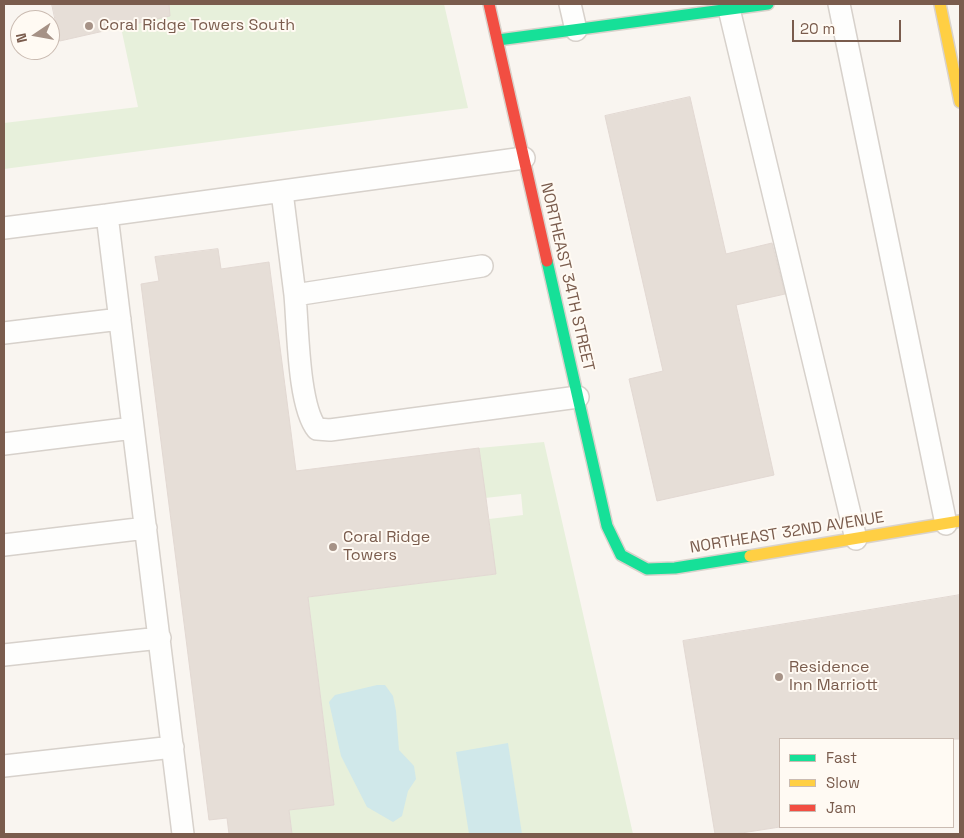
<!DOCTYPE html>
<html>
<head>
<meta charset="utf-8">
<style>
  body { margin:0 }
  #map { position:relative; width:964px; height:838px; overflow:hidden; background:#f9f5f0; font-family:"Space Grotesk",sans-serif }
  canvas { display:block }
  .frame { position:absolute; inset:0; border:5px solid #7a5c4d; pointer-events:none }
  .legend { position:absolute; left:779px; top:738px; width:175px; height:90px; box-sizing:border-box; background:#fffaf3; border:1px solid #cabbb1; margin:0; padding:6px 9px; list-style:none; font-size:15px; color:#7a5c4d }
  .legend li { display:flex; align-items:center; gap:10px; height:25px }
  .legend b { width:25px; border:1px solid #cabbb1 }
  .north { position:absolute; left:10px; top:10px; width:50px; height:50px; box-sizing:border-box; background:#fffaf3; border:1px solid #cabbb1; border-radius:50%; rotate:258deg; font-size:14px; font-weight:700; line-height:20px; text-align:center; color:#7a5c4d }
  .north::after { content:''; display:block; margin:auto; width:18px; height:22px; background:#a69286; clip-path:polygon(50% 0,100% 100%,50% 72%,0 100%) }
  .scale { position:absolute; left:792px; top:20px; width:109px; height:22px; box-sizing:border-box; border:2px solid #7a5c4d; border-top:0; padding-left:6px; font-size:15px; line-height:18px; white-space:nowrap; color:#7a5c4d; -webkit-text-stroke:4px #fffaf3; paint-order:stroke }
</style>
</head>
<body>
<div id="map">
<canvas width="964" height="838"></canvas>
<div class="frame"></div>
<ul class="legend">
<li><b style="height:6px;background:#16e098"></b>Fast</li>
<li><b style="height:6px;background:#ffcf43"></b>Slow</li>
<li><b style="height:6px;background:#f24e42"></b>Jam</li>
</ul>
<div class="north">N</div>
<div class="scale">20 m</div>
</div>
<script>
const ctx = document.querySelector('canvas').getContext('2d');
ctx.lineJoin = 'round';
function fill(path, color) {
  ctx.fillStyle = color;
  ctx.fill(path, 'evenodd');
}
function trace(path, color, width, dash) {
  ctx.strokeStyle = color;
  ctx.lineWidth = width;
  ctx.lineCap = dash ? 'butt' : 'round';
  ctx.setLineDash(dash || []);
  ctx.stroke(path);
}
function write(font, color, halo, rows, align = 'center') {
  ctx.font = font + ' "Space Grotesk",sans-serif';
  ctx.lineWidth = 4;
  ctx.setLineDash([]);
  ctx.textBaseline = 'middle';
  ctx.strokeStyle = halo;
  ctx.fillStyle = color;
  for (const [text, x, y, turn = 0] of rows) {
    ctx.save();
    ctx.translate(x, y);
    ctx.rotate((+turn || 0) * Math.PI / 180);
    ctx.textAlign = isNaN(turn) ? turn : align;
    if (halo) ctx.strokeText(text, 0, 0);
    ctx.fillText(text, 0, 0);
    ctx.restore();
  }
}
const green = new Path2D(`
  M 116,4 L 444,4 L 468,108 L 4,169 L 4,123 L 138,107 Z
  M 544,442 L 633,834 L 292,834 L 289,810 L 334,805 L 308,597 L 495,574 L 489,519 L 523,515 L 521,494 L 485,498 L 479,448 Z`);
const water = new Path2D(`
  M 377,685 L 385,685 L 393,696 L 396,711 L 399,750 L 414,766 L 416,779 L 408,791 L 402,816 L 393,822 L 367,807 L 341,756 L 329,702 L 335,695 Z
  M 508,743 L 522,834 L 469,834 L 456,752 Z`);
const building = new Path2D(`
  M 52,4 L 169,4 L 170,16 L 60,41 Z
  M 690,97 L 726,254 L 772,243 L 785,294 L 736,305 L 774,475 L 657,501 L 629,379 L 663,371 L 605,116 Z
  M 218,249 L 221,269 L 269,262 L 296,471 L 479,448 L 486,498 L 496,574 L 308,597 L 334,805 L 289,810 L 292,834 L 229,834 L 227,818 L 209,820 L 141,284 L 159,281 L 155,257 Z
  M 960,595 L 960,739 L 780,739 L 780,827 L 735,834 L 715,834 L 683,641 Z`);
const lane = new Path2D(`
  M 570,4 L 576,30
  M 839,4 L 946,524
  M 729,9 L 856,539
  M 282,192 L 295,295 L 482,266
  M 4,228 L 107,215
  M 295,295 C 298,327 298,406 317,429 L 330,430 L 578,397
  M 4,333 L 120,319
  M 4,444 L 133,428
  M 4,545 L 146,528
  M 4,655 L 160,638
  M 4,766 L 173,747
  M 183,834 L 107,215 L 524,158`);
const fast = new Path2D(`
  M 498,40 L 768,4
  M 547,261 L 607,526 L 621,555 L 647,569 L 675,568 L 750,556`);
const slow = new Path2D(`
  M 940,4 L 960,102
  M 750,556 L 960,521`);
const jam = new Path2D(`
  M 489,4 L 547,261`);
const markers = [
  [89,26,5,"#a69286"],
  [333,547,5,"#a69286"],
  [779,677,5,"#a69286"]
];
const poiNames = [
  ["Coral Ridge Towers South",99,26],
  ["Coral Ridge",343,538],
  ["Towers",343,556],
  ["Residence",789,668],
  ["Inn Marriott",789,686]
];
const streetNames = [
  ["NORTHEAST 34TH STREET",567,277,77],
  ["NORTHEAST 32ND AVENUE",787,533,-9]
];
fill(green, '#e7f0db');
fill(water, '#d0e8ea');
fill(building, '#e6ded7');
trace(building, '#e2d8d2', 1);
trace(lane, '#d7d1cb', 24);
trace(fast, '#d9d2cb', 14);
trace(slow, '#d9d2cb', 14);
trace(jam, '#d9d2cb', 14);
trace(lane, '#fefefd', 21);
trace(fast, '#16e098', 11);
trace(slow, '#ffcf43', 11);
trace(jam, '#f24e42', 11);
for (const [x, y, r, color] of markers) {
  const dot = new Path2D();
  dot.arc(x, y, r, 0, 2 * Math.PI);
  ctx.fillStyle = color;
  ctx.fill(dot);
  trace(dot, '#fffaf3', 2);
}
write('16px', '#7a5c4d', '#fffaf3', poiNames, 'left');
write('16px', '#7a5c4d', '#fffaf3', streetNames);
</script>
</body>
</html>
